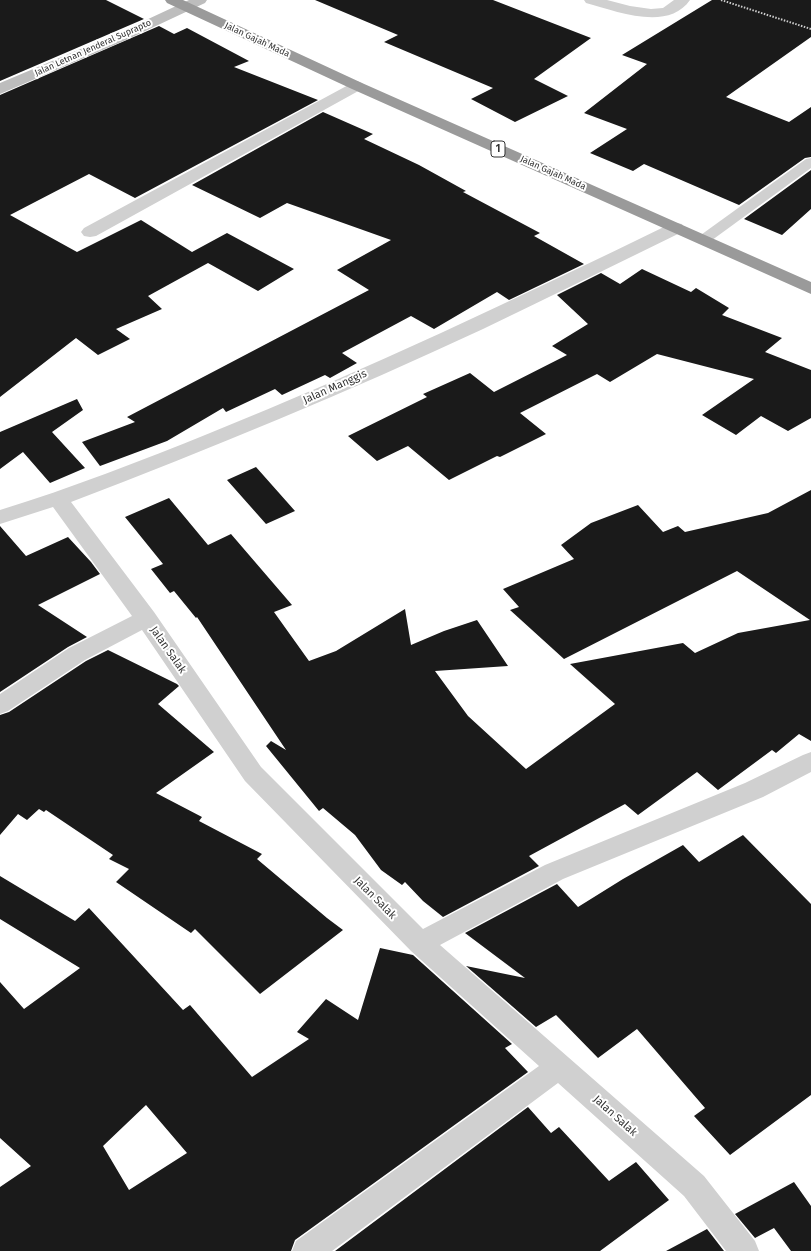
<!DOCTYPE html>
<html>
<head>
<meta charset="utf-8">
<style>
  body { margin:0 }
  canvas { display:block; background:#fff }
</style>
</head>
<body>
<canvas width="811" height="1251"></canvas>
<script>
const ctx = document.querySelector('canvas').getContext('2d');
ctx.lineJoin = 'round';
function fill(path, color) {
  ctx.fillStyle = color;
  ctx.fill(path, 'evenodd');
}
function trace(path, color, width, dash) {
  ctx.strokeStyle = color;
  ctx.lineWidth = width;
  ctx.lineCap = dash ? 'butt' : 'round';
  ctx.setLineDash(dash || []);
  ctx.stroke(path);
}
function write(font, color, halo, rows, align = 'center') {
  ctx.font = font + ' "Fira Sans",sans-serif';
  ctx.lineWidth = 4;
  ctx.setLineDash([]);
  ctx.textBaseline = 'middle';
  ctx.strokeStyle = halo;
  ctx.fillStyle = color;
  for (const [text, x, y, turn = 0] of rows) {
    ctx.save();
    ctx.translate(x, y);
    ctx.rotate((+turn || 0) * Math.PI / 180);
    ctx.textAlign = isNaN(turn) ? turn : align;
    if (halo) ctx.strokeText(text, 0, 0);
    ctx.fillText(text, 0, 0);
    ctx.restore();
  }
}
const building = new Path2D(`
  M 0,0 L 106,0 L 144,19 L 0,81 Z
  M 315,0 L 493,0 L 591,38 L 534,79 L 568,96 L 515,122 L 471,99 L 493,88 L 384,42 L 398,35 Z
  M 712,0 L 811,0 L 811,37 L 726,97 L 789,122 L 811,107 L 811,157 L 805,158 L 739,205 L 644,164 L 633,171 L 590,153 L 627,129 L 584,113 L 647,64 L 622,55 Z
  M 159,26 L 174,34 L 187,28 L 249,61 L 234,67 L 318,100 L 135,198 L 89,174 L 10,215 L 77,252 L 141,220 L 192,252 L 227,233 L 294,269 L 258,291 L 208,263 L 148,296 L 162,309 L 116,329 L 130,339 L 98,355 L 76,338 L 0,397 L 0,95 Z
  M 323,112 L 373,134 L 364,139 L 419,165 L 466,191 L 463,192 L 540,233 L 534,236 L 584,264 L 509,300 L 497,292 L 434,329 L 411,316 L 342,353 L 357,363 L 330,378 L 325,375 L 282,395 L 275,389 L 226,412 L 223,408 L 167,441 L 100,466 L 82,442 L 135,422 L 127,417 L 369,290 L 337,270 L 391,240 L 287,203 L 260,218 L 192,185 Z
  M 811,170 L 811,209 L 782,235 L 744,219 Z
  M 642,269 L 691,292 L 696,288 L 729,308 L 722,315 L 782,338 L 765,352 L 811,370 L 811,418 L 788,431 L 761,416 L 736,435 L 702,415 L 754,379 L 657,354 L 610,382 L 597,374 L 520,413 L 546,434 L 500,457 L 497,456 L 449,480 L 408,446 L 377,461 L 348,436 L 427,397 L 423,394 L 470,373 L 494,392 L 567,355 L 552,346 L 588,324 L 557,295 L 601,273 L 620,284 Z
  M 77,399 L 83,410 L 52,432 L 85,468 L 50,483 L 23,452 L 0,469 L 0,432 Z
  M 256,467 L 295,511 L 266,524 L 227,480 Z
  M 811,490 L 811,741 L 799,734 L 776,753 L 772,750 L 718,790 L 697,772 L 638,815 L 625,804 L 529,856 L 539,866 L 443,917 L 423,901 L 405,882 L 402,885 L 381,870 L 355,835 L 323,808 L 319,811 L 266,746 L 271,741 L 286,750 L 197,617 L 196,618 L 174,591 L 170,593 L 151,569 L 163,564 L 125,517 L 169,498 L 208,545 L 231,534 L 292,605 L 274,612 L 309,661 L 336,651 L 405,609 L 411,645 L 444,631 L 477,620 L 508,666 L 435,671 L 468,716 L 526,769 L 615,704 L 570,664 L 683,643 L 695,653 L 738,633 L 810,620 L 737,571 L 564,659 L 510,610 L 519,607 L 503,589 L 574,559 L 561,545 L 591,523 L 638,505 L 663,532 L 678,526 L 685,532 L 768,513 Z
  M 0,526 L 26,556 L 68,537 L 91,562 L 100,574 L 38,605 L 87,637 L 68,647 L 0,692 Z
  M 108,650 L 177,684 L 179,686 L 158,704 L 214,752 L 156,793 L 202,817 L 199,821 L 262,854 L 257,859 L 327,918 L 343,930 L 260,994 L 195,929 L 191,933 L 116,882 L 129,869 L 109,859 L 113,855 L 46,810 L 44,812 L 39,809 L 27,820 L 18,814 L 0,835 L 0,715 L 9,712 L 86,661 Z
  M 743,835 L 811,904 L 811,1095 L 730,1155 L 694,1116 L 705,1108 L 637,1029 L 598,1058 L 556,1015 L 536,1027 L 466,966 L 525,978 L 465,933 L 557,884 L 578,907 L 623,879 L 683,845 L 699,862 Z
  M 0,876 L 75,921 L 89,908 L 183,1010 L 190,1005 L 252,1077 L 309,1039 L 297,1032 L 326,999 L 358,1020 L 380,948 L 413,955 L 512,1044 L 505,1048 L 528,1072 L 295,1240 L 291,1251 L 0,1251 L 0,1187 L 31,1166 L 0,1138 L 0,982 L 24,1009 L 80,968 L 0,919 ZM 146,1105 L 187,1153 L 129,1190 L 103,1146 Z
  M 528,1107 L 551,1133 L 559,1127 L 609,1181 L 636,1162 L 669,1200 L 600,1251 L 335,1251 Z
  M 794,1182 L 811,1206 L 811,1251 L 791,1251 L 774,1228 L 755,1238 L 735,1214 Z
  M 707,1229 L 724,1251 L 666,1251 Z`);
const path = new Path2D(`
  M 721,0 L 811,29`);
const lane = new Path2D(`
  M 811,158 L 811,168 L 708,243 L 703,244 L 698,243 L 696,240 L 698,237 L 806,159 Z`);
const street = new Path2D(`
  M 584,0 L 607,0 L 630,6 L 651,9 L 663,8 L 674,0 L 690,0 C 668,32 616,11 586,3 Z
  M 357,81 L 362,83 L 365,86 L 362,89 L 96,236 L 90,237 L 84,236 L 81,232 L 84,228 L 352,83 Z
  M 676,223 L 682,224 L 684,228 L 682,232 C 616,264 550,297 483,329 C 348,392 210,449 71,502 L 154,612 L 261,767 L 423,929 L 545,865 L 745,783 L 803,755 L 811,752 L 811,772 L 763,797 L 563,879 L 440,945 L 704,1176 L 755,1241 L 759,1251 L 726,1251 L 684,1196 L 558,1083 L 332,1251 L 292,1251 L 296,1241 L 539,1066 L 411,951 L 245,781 L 142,630 L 85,660 L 8,711 L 0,714 L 0,694 L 69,648 L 132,616 L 53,507 L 0,524 L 0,510 C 71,488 141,461 210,433 C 366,370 518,298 670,224 Z`);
const secondary = new Path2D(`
  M 189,0 L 207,0 L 205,3 L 126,40 L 0,94 L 0,83 L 116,34 Z`);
const highway = new Path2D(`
  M 165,0 L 183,0 L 362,83 L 811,282 L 811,294 L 352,89 L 167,3 Z`);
const farStreetnames = [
  ["Jalan Gajah Mada",257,40,25],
  ["Jalan Letnan Jenderal Suprapto",93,48,-24],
  ["Jalan Gajah Mada",553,173,24]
];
const shields = [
  [498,149,14]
];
const shieldNames = [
  ["1",498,149]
];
const streetNames = [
  ["Jalan Manggis",335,387,-24],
  ["Jalan Salak",168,650,55],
  ["Jalan Salak",375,898,45],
  ["Jalan Salak",615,1116,42]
];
fill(building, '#1a1a1a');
trace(path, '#cdcdcd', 2, [1.5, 1.5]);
fill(lane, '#d0d0d0');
fill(street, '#d0d0d0');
fill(secondary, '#bdbdbd');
fill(highway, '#9a9a9a');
write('9px', '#333', '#fff', farStreetnames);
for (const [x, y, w] of shields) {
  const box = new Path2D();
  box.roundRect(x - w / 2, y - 8, w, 16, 3);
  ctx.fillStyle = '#fff';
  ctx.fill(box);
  trace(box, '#333', 1);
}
write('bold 10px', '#333', null, shieldNames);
write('11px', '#333', '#fff', streetNames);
</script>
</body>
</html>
